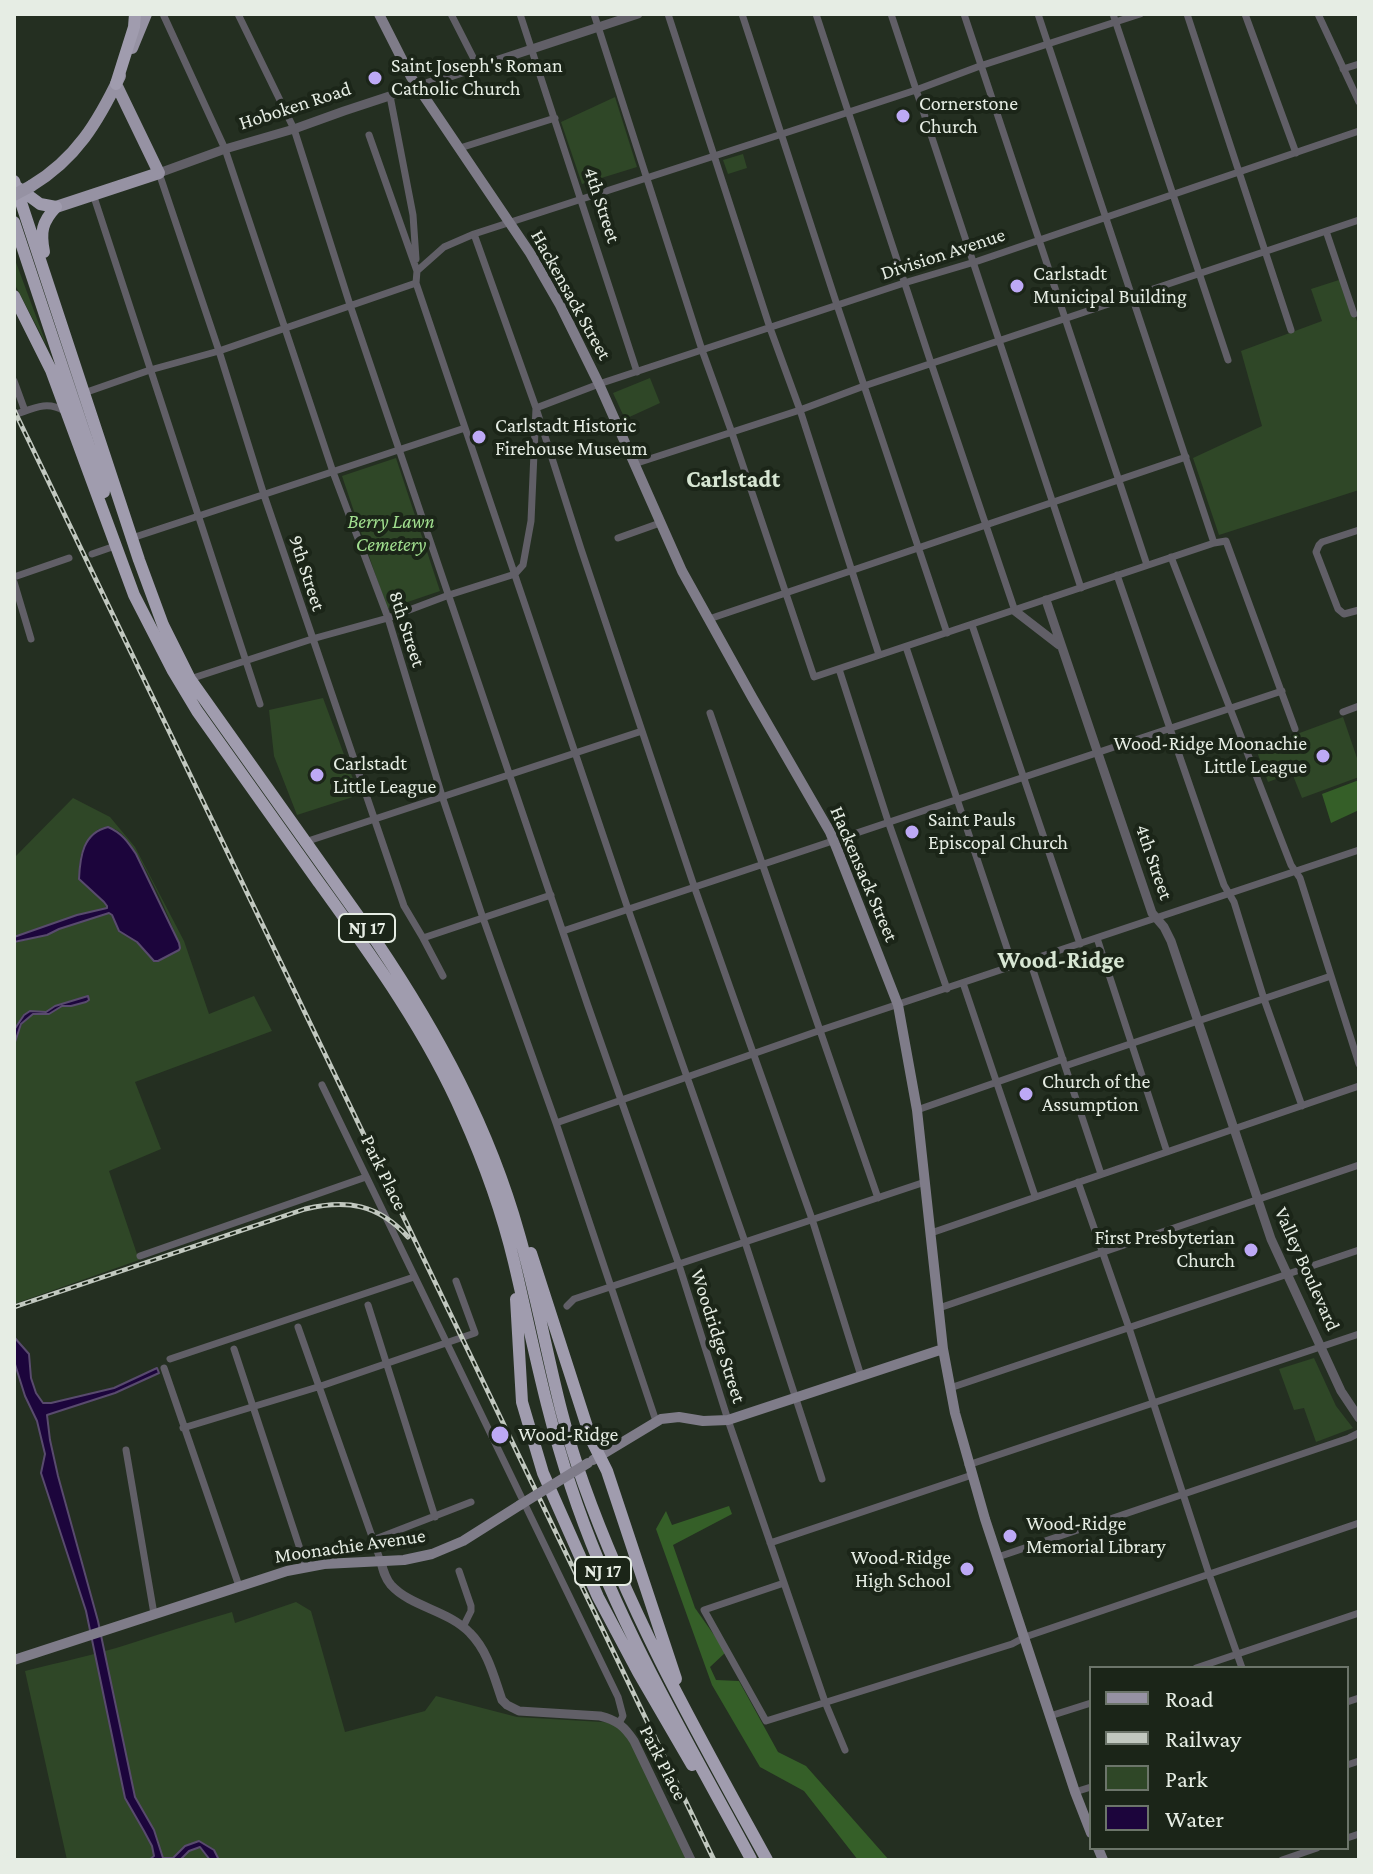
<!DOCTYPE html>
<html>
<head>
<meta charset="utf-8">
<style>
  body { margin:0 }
  #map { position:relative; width:1373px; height:1874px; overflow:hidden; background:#242f21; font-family:"Crimson Pro",serif }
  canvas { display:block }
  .frame { position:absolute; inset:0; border:16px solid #e6ede4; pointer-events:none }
  .legend { position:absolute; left:1089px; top:1666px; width:260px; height:184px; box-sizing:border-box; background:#1b2518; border:2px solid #6c756a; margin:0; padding:10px 14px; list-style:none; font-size:24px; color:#e6ede4 }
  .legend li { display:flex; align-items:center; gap:16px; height:40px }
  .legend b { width:40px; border:2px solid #6c756a }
</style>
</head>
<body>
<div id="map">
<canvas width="1373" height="1874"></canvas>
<div class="frame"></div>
<ul class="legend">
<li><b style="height:10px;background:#9692a3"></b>Road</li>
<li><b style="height:10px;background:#c1c8bf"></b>Railway</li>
<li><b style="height:22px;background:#2f4727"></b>Park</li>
<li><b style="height:22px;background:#1c053c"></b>Water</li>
</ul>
</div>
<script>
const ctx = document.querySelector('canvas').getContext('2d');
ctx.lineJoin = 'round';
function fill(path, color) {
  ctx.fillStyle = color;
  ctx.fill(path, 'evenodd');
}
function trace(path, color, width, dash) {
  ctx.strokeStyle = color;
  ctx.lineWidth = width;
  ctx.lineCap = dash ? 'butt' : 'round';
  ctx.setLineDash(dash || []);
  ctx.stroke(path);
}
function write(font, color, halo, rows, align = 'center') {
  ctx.font = font + ' "Crimson Pro",serif';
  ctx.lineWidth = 8;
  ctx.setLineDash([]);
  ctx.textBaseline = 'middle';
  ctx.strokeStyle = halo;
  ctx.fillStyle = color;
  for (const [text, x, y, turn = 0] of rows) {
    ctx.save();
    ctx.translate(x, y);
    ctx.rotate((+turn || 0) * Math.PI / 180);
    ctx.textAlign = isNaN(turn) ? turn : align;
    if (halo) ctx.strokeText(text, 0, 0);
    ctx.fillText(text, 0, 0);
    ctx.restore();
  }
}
const green = new Path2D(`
  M 615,97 L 637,167 L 582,184 L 561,122 Z
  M 743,154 L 747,168 L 728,174 L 723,160 Z
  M 14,257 L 47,346 L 14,283 Z
  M 1342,279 L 1359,327 L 1359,490 L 1219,535 L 1193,458 L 1262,426 L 1241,351 L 1322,321 L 1311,289 Z
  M 650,378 L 660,403 L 625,419 L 613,393 Z
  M 396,458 L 440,591 L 387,609 L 342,476 Z
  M 323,698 L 359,795 L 297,815 L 274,756 L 269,710 Z
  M 1343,717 L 1359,764 L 1359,777 L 1302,798 L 1292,773 L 1268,782 L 1256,749 Z
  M 73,798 L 110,817 L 135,847 L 184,941 L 209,1014 L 254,996 L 272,1031 L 135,1082 L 161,1149 L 109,1171 L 139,1260 L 14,1304 L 14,1045 L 22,1024 L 33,1014 L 49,1014 L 62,1006 L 86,1002 L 89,999 L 87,996 L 55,1006 L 46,1012 L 30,1011 L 23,1015 L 14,1030 L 14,943 L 46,935 L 49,932 L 110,913 L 118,931 L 137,942 L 154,961 L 159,961 L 180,948 C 174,924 137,843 118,831 C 110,826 101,826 95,832 C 80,845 79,860 79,878 L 104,902 L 107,906 L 106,908 L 77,915 L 14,937 L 14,858 Z
  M 1314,1358 L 1336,1406 L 1353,1428 L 1316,1442 L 1304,1408 L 1294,1410 L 1279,1369 Z
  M 296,1602 L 311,1611 L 345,1732 L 425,1711 L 436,1696 L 517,1717 L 619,1723 L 627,1730 L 691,1860 L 67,1860 L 25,1671 C 60,1662 95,1655 129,1644 C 163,1633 197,1622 232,1612 L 235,1623 Z`);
const forest = new Path2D(`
  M 1359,780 L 1359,810 L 1331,823 L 1322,794 Z
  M 729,1506 L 732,1514 L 673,1545 L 695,1608 L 726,1652 L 710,1667 L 716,1680 L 739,1681 L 778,1752 L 806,1766 L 889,1860 L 858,1860 L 804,1791 L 760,1767 L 712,1685 L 656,1529 L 666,1511 L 672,1525 Z`);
const water = new Path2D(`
  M 108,827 C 122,833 128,842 136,854 L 179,943 L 180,948 L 179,950 L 158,961 L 154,961 L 137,942 L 119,931 L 112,915 L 109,913 L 59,929 L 47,935 L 14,942 L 14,937 L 77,915 L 107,908 L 107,906 L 104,902 L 79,879 C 80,856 83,833 108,827 Z
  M 88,996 L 89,1000 L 86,1002 L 71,1006 L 62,1006 L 49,1014 L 33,1014 L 21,1024 L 14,1045 L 14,1030 L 24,1015 L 30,1011 L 46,1012 L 55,1006 Z
  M 14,1337 L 29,1354 L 31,1378 L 36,1393 L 43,1403 L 51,1403 L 114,1388 L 157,1368 L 159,1373 L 115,1393 L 47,1415 L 50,1440 L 58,1476 L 98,1621 L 135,1797 L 154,1830 L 163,1858 L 173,1858 L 185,1846 L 199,1841 L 214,1850 L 219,1860 L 210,1860 L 200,1847 L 189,1851 L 180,1860 L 149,1860 L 154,1856 L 152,1846 L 144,1831 L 125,1798 L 86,1611 L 41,1473 L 45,1454 L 37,1421 L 25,1396 L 14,1361 Z`);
const minor = new Path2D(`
  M 163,14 L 225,149 L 333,472 L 388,618 L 442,796 L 483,918 L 556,1123 L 656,1421
  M 238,14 L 294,129 L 350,305 L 588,1006 L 679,1265 L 728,1420 L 825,1702 L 845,1750
  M 451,14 L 478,67
  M 520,14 L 637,372
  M 594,14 L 702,350 L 732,433 L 814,677 L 1214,543 L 1226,541 L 1295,729
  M 668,14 L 770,328 L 800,410 L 879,655
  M 742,14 L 837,305 L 947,633
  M 816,14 L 931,363 L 1015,611
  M 891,14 L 1081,588
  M 964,14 L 1147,565
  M 1038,14 L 1214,543
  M 1113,14 L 1228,360
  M 1187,14 L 1291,330
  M 1245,14 L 1296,153
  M 1318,14 L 1359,102
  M 1343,69 L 1359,64
  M 390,96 L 413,215 L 416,259
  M 369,135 L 417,271 L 416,283 L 628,909 L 745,1242 L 822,1479
  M 460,148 L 555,118
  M 159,173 L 219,351 L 264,495 L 404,906 L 423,938 L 443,976
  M 93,194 L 260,704
  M 1326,231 L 1354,314
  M 474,234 L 536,408 L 581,549 L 694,886 L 812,1219 L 861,1376
  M 417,271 L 444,247 L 474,234 L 782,134 L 916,90 L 980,66 L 1140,14
  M 14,381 L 25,411
  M 84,393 L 150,370 L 219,351 L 416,283
  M 14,415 C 32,409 47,400 64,411
  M 634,464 L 800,410 L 864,386 L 1359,220
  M 1359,530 L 1322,542 L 1319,545 L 1316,552 L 1338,609 L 1344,614 L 1359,610
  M 132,538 L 465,428
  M 618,538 L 660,523
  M 92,554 L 115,546
  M 1171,557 L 1291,865 L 1300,878 L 1359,1064
  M 515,574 L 523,565 L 531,521 L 536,408 L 599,384 L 904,283 L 978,261 L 1359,131
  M 1117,575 L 1224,885 L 1234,902 L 1264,999 L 1302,1106
  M 14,577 L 69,558
  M 14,582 L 31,639
  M 709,619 L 1186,457
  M 972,625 L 1080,944
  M 906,647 L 1013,966
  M 839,669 L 888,821 L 947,989
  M 190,679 L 312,639 L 388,618 L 449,595 L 515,574
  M 1343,712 L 1359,706
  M 710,713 L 878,1198
  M 305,842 L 642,731
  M 563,931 L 1282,691
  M 423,938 L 551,895
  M 1097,938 L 1167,1152
  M 1030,961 L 1101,1174
  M 963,983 L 1035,1196
  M 1065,1066 L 1331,976
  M 322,1085 L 618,1697 L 623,1716 L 619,1723
  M 917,1110 L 1063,1059
  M 556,1123 L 821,1030 L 1359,850
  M 1078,1182 L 1129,1328 L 1209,1574 L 1242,1668
  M 931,1233 L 1359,1086
  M 140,1256 L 366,1177
  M 368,1305 L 435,1517
  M 567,1306 L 574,1299 L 925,1182
  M 939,1308 L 1359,1165
  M 298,1327 L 381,1562
  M 234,1349 L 306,1567
  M 170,1359 L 414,1277
  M 164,1368 L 239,1586
  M 950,1388 L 1359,1250
  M 183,1428 L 321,1386 L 475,1333 L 456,1281
  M 126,1450 L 154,1614
  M 968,1465 L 1359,1334
  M 373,1540 L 471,1502
  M 770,1543 L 972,1475
  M 998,1557 L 1349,1438 L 1359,1433
  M 459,1571 L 471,1606 L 471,1611 L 463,1627
  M 784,1583 L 704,1610 L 766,1721 L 1012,1644 L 1025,1637 L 1359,1523
  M 1196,1668 L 1359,1613
  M 1347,1702 L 1359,1698
  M 1050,1716 L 1091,1703
  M 1347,1765 L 1359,1761
  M 1075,1792 L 1091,1787
  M 1347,1838 L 1359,1834
  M 1282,1860 L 1317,1848`);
const tertiary = new Path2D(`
  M 159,173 L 225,149 L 294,129 L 344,111 L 638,14
  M 1046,600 L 1152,913 L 1164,927 L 1171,941 L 1271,1239 L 1341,1391 L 1359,1418
  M 1015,611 L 1059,645
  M 381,1562 C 383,1570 385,1578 391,1585 C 411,1607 448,1610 470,1633 C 488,1651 494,1677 502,1700 L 507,1705 L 519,1711 L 600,1716 C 617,1720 625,1727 634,1741 L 691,1860`);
const secondary = new Path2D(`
  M 379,14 L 411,77 L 530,253 L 560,305 L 599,384 L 682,571 L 752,697 L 830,832 L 837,849 L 898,1005 L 917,1110 L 943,1349 L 955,1413 L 985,1519 L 1075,1792 L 1091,1833
  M 593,1460 L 661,1419 L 679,1417 L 703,1421 L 728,1420 L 943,1349
  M 14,1660 L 287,1571 L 324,1564 L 404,1560 L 432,1554 L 463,1541 L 520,1505
  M 1098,1848 L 1103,1860`);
const primary = new Path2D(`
  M 132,48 L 146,14
  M 31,186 C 76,159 98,122 120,76
  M 56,207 L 159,173 L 116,84`);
const trunk = new Path2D(`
  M 116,84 L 134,27 L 135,14
  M 14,181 L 139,560 L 163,625 L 190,679 L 376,941 C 438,1033 489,1127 519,1234 C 543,1317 554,1403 584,1485 C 631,1617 700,1738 767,1860
  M 17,187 L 40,204 L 56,207
  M 14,222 L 104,492
  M 44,252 C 40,232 42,222 56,207
  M 14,296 L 51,370 L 134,595 L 173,671 L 197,711 C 237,767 277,824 317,880 C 371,955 426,1030 463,1115 C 484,1162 502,1212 514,1262 C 532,1338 546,1413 571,1487 C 614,1618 686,1738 751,1859
  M 531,1253 L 591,1439 L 607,1471 L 676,1679
  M 516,1299 L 522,1402 L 543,1473 L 598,1597 L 638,1672 L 692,1765`);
const rail = new Path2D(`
  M 14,410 L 714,1860
  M 14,1307 L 305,1209 C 347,1199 378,1204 408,1237`);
const secondaryBridge = new Path2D(`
  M 520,1505 L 588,1463`);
const primaryBridge = new Path2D(`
  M 14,195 L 31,186`);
const markers = [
  [375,78,8,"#bda9f5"],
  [903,116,8,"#bda9f5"],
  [1017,286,8,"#bda9f5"],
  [479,437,8,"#bda9f5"],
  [1323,756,8,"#bda9f5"],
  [317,775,8,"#bda9f5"],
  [912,832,8,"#bda9f5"],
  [1026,1094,8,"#bda9f5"],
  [1251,1250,8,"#bda9f5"],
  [500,1435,10,"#bda9f5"],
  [1010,1536,8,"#bda9f5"],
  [967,1569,8,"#bda9f5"]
];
const shields = [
  [367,928,56],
  [603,1571,56]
];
const shieldNames = [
  ["NJ 17",367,928],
  ["NJ 17",603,1571]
];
const poiNames = [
  ["Saint Joseph's Roman",391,66],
  ["Catholic Church",391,89],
  ["Cornerstone",919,104],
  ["Church",919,127],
  ["Carlstadt",1033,274],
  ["Municipal Building",1033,297],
  ["Carlstadt Historic",495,426],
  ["Firehouse Museum",495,449],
  ["Wood-Ridge Moonachie",1307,744,"right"],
  ["Little League",1307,767,"right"],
  ["Carlstadt",333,764],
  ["Little League",333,787],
  ["Saint Pauls",928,820],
  ["Episcopal Church",928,843],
  ["Church of the",1042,1082],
  ["Assumption",1042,1105],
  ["First Presbyterian",1235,1238,"right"],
  ["Church",1235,1261,"right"],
  ["Wood-Ridge",518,1435],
  ["Wood-Ridge",1026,1524],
  ["Memorial Library",1026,1547],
  ["Wood-Ridge",951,1558,"right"],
  ["High School",951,1581,"right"]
];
const streetNames = [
  ["Hoboken Road",295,106,-18],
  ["4th Street",602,205,72],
  ["Division Avenue",943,254,-18],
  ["Hackensack Street",571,295,61],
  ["9th Street",307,573,72],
  ["8th Street",407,629,72],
  ["4th Street",1154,862,71],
  ["Hackensack Street",864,874,67],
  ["Park Place",384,1173,64],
  ["Valley Boulevard",1307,1269,66],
  ["Woodridge Street",718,1336,72],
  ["Moonachie Avenue",350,1546,-8],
  ["Park Place",663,1763,63]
];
const parkNames = [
  ["Berry Lawn",391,522],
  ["Cemetery",391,545]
];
const quarterNames = [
  ["Carlstadt",733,480],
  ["Wood-Ridge",1061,961]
];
fill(green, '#2f4727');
fill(forest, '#355f28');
fill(water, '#1c053c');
trace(water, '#594b6e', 2);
trace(minor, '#615f67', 7);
trace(tertiary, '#615f67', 9);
trace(secondary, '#7f7c89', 10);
trace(primary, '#9692a3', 12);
trace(trunk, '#a09cae', 12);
trace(rail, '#c1c8bf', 5);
trace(rail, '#1b2518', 2, [6]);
trace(secondaryBridge, '#7f7c89', 10);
trace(primaryBridge, '#9692a3', 12);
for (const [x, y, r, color] of markers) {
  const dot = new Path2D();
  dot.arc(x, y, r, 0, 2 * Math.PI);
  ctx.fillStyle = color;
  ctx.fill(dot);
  trace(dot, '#1b2518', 3);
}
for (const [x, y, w] of shields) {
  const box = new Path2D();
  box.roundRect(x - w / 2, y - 14, w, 28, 6);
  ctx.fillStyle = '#1b2518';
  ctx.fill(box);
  trace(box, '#e6ede4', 2);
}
write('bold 18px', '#e6ede4', null, shieldNames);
write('20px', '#e6ede4', '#1b2518', poiNames, 'left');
write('20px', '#e6ede4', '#1b2518', streetNames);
write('italic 20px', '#a1df8f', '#1b2518', parkNames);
write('bold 24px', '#d7e6d3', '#1b2518', quarterNames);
</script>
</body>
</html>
